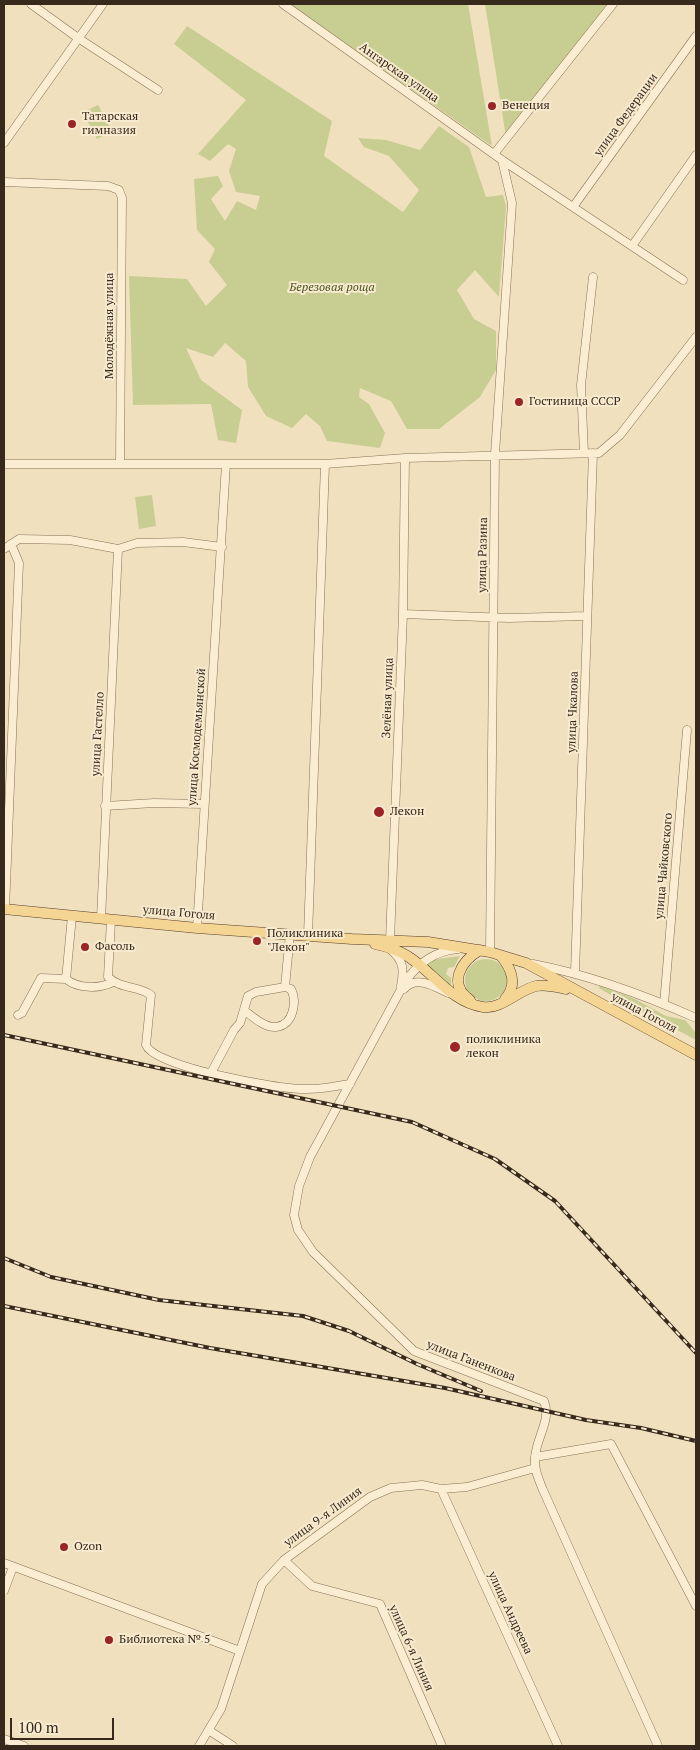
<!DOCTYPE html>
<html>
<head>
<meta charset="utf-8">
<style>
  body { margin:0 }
  #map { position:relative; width:700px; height:1750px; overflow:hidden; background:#f0e0be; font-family:"PT Serif",serif }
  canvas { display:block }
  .frame { position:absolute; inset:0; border:5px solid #37291c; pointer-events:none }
  .scale { position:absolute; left:10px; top:1718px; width:104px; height:22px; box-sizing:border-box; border:2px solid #37291c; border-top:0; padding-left:6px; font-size:15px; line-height:18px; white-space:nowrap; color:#37291c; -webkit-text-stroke:4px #f7eace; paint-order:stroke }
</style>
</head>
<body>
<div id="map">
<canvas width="700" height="1750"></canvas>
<div class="frame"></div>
<div class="scale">100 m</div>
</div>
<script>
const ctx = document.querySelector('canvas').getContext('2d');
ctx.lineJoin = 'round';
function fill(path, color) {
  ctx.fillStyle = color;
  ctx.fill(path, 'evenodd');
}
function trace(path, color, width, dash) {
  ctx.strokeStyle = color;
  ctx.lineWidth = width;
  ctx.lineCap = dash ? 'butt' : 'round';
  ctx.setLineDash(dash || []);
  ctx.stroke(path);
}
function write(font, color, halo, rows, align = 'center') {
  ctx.font = font + ' "PT Serif",serif';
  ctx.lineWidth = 4;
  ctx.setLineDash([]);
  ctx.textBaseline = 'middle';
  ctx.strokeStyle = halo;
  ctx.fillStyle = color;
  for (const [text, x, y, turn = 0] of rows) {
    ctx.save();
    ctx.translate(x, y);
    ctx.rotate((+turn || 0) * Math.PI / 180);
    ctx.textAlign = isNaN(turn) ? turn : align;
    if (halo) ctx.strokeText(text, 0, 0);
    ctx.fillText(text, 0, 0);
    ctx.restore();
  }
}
const green = new Path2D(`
  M 290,4 L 468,4 L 492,146 Z
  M 485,4 L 607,4 L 506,137 Z
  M 187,26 L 332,121 L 324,156 L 403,212 L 419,190 L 389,156 L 364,147 L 358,138 L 386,140 L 420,150 L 439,126 L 469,147 L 486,197 L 503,195 L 506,206 L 499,297 L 475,270 L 457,290 L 474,319 L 496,331 L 496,370 L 480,397 L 439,429 L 407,429 L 391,401 L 360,388 L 359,397 L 369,404 L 385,433 L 380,448 L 327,441 L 320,426 L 306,414 L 292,428 L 266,416 L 248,387 L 246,361 L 225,343 L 213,357 L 186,348 L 201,380 L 242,410 L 236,443 L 218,440 L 211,404 L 133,405 L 129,276 L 187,279 L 206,306 L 227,285 L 209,262 L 215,249 L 197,230 L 194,179 L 218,176 L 223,186 L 211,199 L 225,221 L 237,201 L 256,210 L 260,196 L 236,192 L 229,171 L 236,149 L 228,144 L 210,161 L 198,154 L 246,100 L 174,44 Z
  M 98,105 L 112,131 L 97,139 L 83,112 Z
  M 152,495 L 156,526 L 139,529 L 135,497 Z
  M 460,956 L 454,967 L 448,968 L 446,974 L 451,978 L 451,988 L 428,968 L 428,963 L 438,959 Z
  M465 980a21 21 0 1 1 42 0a21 21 0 1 1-42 0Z
  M 599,985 L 635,999 L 666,1016 L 685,1020 L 696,1033 L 696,1040 C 664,1022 630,1007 599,988 Z`);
const minor = new Path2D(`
  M 31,4 L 78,38 L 158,90
  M 283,4 L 502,160 L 683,280
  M 4,143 L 103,4
  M 494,154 L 613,4
  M 4,182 L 108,186 L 119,190 L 122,198 L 120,463
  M 573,207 L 696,36
  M 632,246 L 696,155
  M 584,453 L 581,385 L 593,277
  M 4,464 L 325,464 L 405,458 L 599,453 L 620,435 L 696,337
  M 4,549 L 19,539 L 70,540 L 118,549 L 137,543 L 183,542 L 222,547
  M 403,614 L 509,618 L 587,616
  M 105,806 L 154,803 L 204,804
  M 5,909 L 19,563 L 11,544
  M 101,919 L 118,549
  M 111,920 L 108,977 C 120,989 139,986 151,995 L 146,1045 C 154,1067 278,1089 303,1089 C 318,1090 335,1086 350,1084
  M 197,928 L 226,464
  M 308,935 L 325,464
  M 390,940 L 403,614 L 405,458
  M 458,949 C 434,951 418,963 405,982 L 310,1157 L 299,1186 L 294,1215 L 298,1230 L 313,1252 L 414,1351 L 544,1401 C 552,1421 535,1439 535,1459 C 534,1470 539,1480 543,1490 L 658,1746
  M 391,950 C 404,961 404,970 401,986
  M 490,952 L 495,454 L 512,203 L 502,160
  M 533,964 C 590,975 644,995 696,1018
  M 575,972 L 593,453
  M 66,979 C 78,989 100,989 113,982
  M 404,989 C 416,975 434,986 448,993
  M 664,1004 L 687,730
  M 245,1011 C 253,1017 265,1028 276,1027 C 294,1025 297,1001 291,989 L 285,987
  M 18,1015 L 22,1013 L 41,978 L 66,979 L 72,916
  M 211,1073 L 234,1030 L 240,1023 L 248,996 L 256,992 L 285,987 L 290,934
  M 535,1457 L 611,1444 L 696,1606
  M 441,1489 L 558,1746
  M 284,1560 L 312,1586 L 380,1604 L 442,1746
  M 4,1563 L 240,1651 L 262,1584 L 284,1560 L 370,1497 L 391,1488 L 422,1485 L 441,1489 L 467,1487 L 535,1468
  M 4,1591 L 13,1567
  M 210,1731 L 233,1746
  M 4,1739 L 24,1746
  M 199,1746 L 221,1709 L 240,1651`);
const major = new Path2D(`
  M 4,909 L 197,928 L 352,939 L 428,942 L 490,952 L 526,963 L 696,1055
  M 375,944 C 384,946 392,948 400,952 C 430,966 448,1002 483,1007 C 501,1010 518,990 536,986 C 546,984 557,987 566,989
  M 500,955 C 512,969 518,984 505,999
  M 470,1000 C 447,984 461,961 480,950`);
const rail = new Path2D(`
  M 4,1035 L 412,1122 L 495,1159 L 555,1201 L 696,1353
  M 4,1258 L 51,1277 L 159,1300 L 303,1316 L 349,1331 L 417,1364 L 481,1391
  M 4,1306 L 210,1348 L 445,1388 L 586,1420 L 641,1428 L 696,1441`);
const markers = [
  [492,106,5,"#9a2426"],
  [72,124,5,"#9a2426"],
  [519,402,5,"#9a2426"],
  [379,812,6,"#9a2426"],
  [257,941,5,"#9a2426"],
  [85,947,5,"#9a2426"],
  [455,1047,6,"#9a2426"],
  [64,1547,5,"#9a2426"],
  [109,1640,5,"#9a2426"]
];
const streetNames = [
  ["Ангарская улица",399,73,35],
  ["улица Федерации",626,115,-54],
  ["Молодёжная улица",110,326,-90],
  ["улица Разина",483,555,-89],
  ["Зелёная улица",388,698,-88],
  ["улица Чкалова",573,712,-88],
  ["улица Гастелло",98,734,-87],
  ["улица Космодемьянской",197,737,-86],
  ["улица Чайковского",664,866,-85],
  ["улица Гоголя",179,913,5],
  ["улица Гоголя",644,1013,28],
  ["улица Ганенкова",471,1361,21],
  ["улица 9-я Линия",323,1517,-36],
  ["улица Андреева",510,1613,65],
  ["улица 6-я Линия",411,1648,66]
];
const poiNames = [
  ["Венеция",502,106],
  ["Татарская",82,117],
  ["гимназия",82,131],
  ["Гостиница СССР",529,402],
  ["Лекон",390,812],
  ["Поликлиника",267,934],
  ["\"Лекон\"",267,948],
  ["Фасоль",95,947],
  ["поликлиника",466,1040],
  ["лекон",466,1054],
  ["Ozon",74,1547],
  ["Библиотека № 5",119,1640]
];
const parkNames = [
  ["Березовая роща",332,288]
];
fill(green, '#c8ce92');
trace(minor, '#897056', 9);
trace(major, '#563e2b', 11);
trace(minor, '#faedd2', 8);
trace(major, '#f5d593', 10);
trace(rail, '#37291c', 4);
trace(rail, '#f7eace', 2, [5.5]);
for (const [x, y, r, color] of markers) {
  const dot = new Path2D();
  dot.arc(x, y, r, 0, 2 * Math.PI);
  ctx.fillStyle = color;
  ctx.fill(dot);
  trace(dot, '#f7eace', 2);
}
write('12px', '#37291c', '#f7eace', streetNames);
write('12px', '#37291c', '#f7eace', poiNames, 'left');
write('italic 12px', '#495521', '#f7eace', parkNames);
</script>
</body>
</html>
